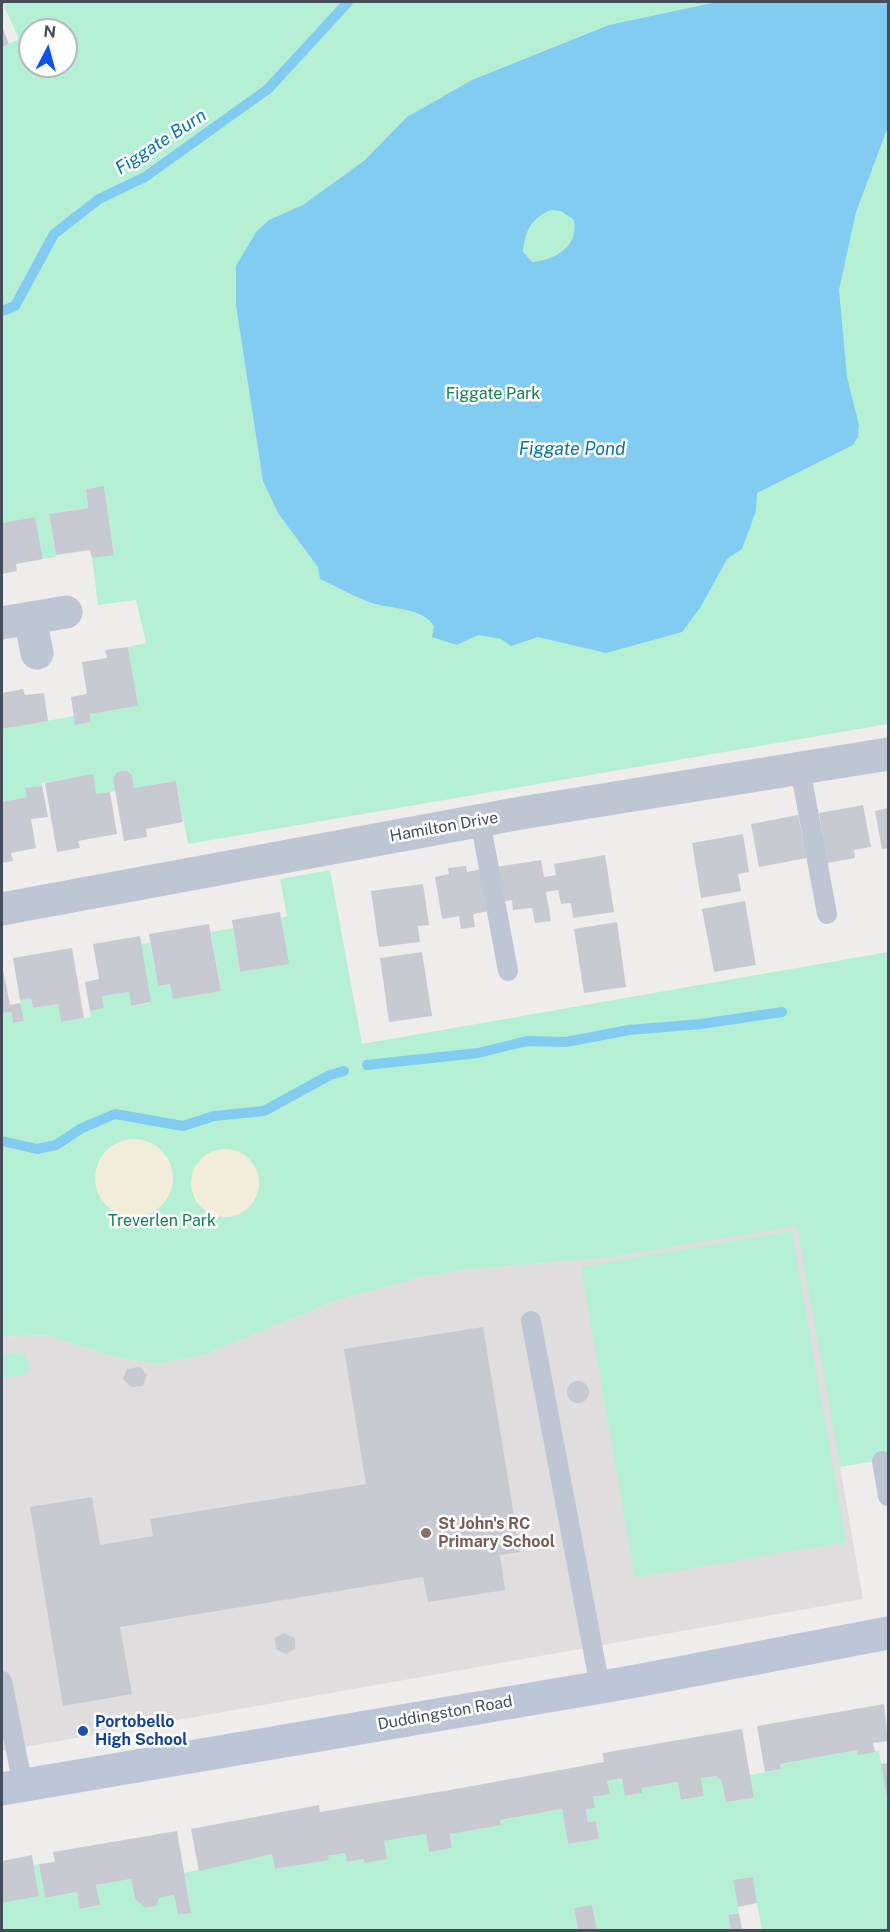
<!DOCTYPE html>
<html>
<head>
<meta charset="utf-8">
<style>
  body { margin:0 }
  #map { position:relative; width:890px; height:1932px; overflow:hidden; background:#efecec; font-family:"Public Sans",sans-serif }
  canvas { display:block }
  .frame { position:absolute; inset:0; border:3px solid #444d5a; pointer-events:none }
  .north { position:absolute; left:18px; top:18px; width:60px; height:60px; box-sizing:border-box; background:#fff; border:2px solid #b4b8bd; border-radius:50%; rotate:6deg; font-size:16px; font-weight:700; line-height:24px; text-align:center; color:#444d5a }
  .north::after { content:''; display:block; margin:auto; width:21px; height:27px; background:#1054e5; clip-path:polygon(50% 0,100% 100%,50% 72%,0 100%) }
</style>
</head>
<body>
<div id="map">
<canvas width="890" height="1932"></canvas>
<div class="frame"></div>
<div class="north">N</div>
</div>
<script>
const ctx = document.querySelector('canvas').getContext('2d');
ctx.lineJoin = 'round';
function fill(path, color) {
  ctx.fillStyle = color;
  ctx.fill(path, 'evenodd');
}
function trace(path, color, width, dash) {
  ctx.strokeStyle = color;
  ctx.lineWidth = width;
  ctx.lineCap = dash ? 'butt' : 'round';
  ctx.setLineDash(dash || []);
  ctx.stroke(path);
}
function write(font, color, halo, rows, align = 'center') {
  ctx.font = font + ' "Public Sans",sans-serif';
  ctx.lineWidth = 5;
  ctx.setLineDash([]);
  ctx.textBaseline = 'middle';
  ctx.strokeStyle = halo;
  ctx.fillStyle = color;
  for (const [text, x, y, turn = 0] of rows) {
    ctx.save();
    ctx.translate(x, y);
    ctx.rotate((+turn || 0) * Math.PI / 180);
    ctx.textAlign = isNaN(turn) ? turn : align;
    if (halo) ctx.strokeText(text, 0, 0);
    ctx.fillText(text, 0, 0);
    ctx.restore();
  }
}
const education = new Path2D(`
  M 798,1225 L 863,1599 L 2,1751 L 2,1337 L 45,1335 L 119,1358 L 158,1364 L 201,1356 L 338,1300 L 422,1277 L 463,1270 L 606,1258 Z`);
const green = new Path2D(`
  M 2,2 L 888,2 L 888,724 L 188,844 L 176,781 L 134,788 L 132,775 L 126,770 L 117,772 L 113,778 L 116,791 L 96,794 L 92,775 L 42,783 L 42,786 L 25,789 L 27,797 L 2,802 L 2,729 L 74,716 L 76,724 L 91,722 L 90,714 L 137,706 L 128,647 L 146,643 L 136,600 L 98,605 L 92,558 L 114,554 L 104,486 L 86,489 L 88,508 L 49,514 L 56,557 L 43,559 L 35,517 L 2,523 L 2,47 L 19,39 ZM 30,30 L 66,30 L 66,66 L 30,66 Z
  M 330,870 L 362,1044 L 888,952 L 888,1459 L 840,1467 L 797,1226 L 606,1258 L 463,1270 L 422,1277 L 338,1300 L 201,1356 L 158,1364 L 119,1358 L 45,1335 L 2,1337 L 2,1013 L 11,1012 L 13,1023 L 23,1021 L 20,1000 L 31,998 L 33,1008 L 58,1004 L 61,1022 L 90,1017 L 90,1011 L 104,1008 L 102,996 L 129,992 L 131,1006 L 150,1003 L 141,944 L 150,943 L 158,986 L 170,984 L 221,991 L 211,932 L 233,928 L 240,972 L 288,964 L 281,918 L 287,916 L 280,879 Z
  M 792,1231 L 846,1542 L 635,1578 L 581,1267 Z
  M 24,1353 L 30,1368 L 23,1376 L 2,1377 L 2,1354 Z
  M 857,1750 L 858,1754 L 879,1751 L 888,1803 L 888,1930 L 762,1930 L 752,1877 L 733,1881 L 739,1913 L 728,1915 L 731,1930 L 597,1930 L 592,1905 L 574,1908 L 578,1930 L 2,1930 L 2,1903 L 39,1895 L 34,1865 L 39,1864 L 45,1898 L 77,1892 L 81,1909 L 99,1905 L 96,1885 L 131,1879 L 135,1899 L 145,1908 L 159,1898 L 174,1895 L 178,1915 L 191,1913 L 184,1873 L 272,1854 L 275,1869 L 328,1860 L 328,1856 L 345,1853 L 347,1862 L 364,1859 L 364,1862 L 384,1841 L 426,1834 L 429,1852 L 452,1848 L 450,1834 L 501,1824 L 500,1820 L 562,1809 L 568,1844 L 599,1839 L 596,1821 L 588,1822 L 586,1809 L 593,1797 L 609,1794 L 607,1781 L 622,1778 L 626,1796 L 642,1793 L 642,1788 L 678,1782 L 682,1800 L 704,1796 L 701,1778 L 717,1776 L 718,1779 L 721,1779 L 726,1802 L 754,1798 L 750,1775 L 781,1769 L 780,1764 Z`);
const sand = new Path2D(`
  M95 1178a39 39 0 1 1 78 0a39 39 0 1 1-78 0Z
  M191 1183a34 34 0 1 1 68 0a34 34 0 1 1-68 0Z`);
const water = new Path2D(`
  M 717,2 L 888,2 L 888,127 L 856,212 L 839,290 L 847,377 L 859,425 L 858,437 L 853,445 L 757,493 L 756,511 L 742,549 L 727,559 L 700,608 L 682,632 L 606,653 L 538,637 L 511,646 L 501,639 L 478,635 L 457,645 L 432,637 L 434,626 C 422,607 390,609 372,603 C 355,597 337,587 320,579 L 318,567 L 278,513 L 263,481 L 236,305 L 236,266 L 256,232 L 269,220 L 303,205 L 365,160 L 407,117 L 472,80 L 609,25 ZM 550,210 L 561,211 L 574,220 C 579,246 556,260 532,262 L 523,252 C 525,231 530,220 550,210 Z`);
const stream = new Path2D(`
  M 2,311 L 15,306 L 54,234 L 99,199 L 145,177 L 268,89 L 348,2
  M 367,1065 L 478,1053 L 527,1041 L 566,1042 L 629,1030 L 701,1024 L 782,1012
  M 2,1141 L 37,1149 L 56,1145 L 82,1128 L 115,1114 L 183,1126 L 214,1116 L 264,1111 L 330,1075 L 344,1071`);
const building = new Path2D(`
  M 2,26 L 9,44 L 2,47 Z
  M 104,486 L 114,555 L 92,558 L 90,550 L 56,555 L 49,514 L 88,508 L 86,489 Z
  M 35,517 L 43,559 L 16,564 L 17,571 L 2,574 L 2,523 Z
  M 128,647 L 138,706 L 90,714 L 91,722 L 75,725 L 71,697 L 87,694 L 82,662 L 107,658 L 105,650 Z
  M 23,689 L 25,695 L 44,693 L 48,721 L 2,729 L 2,693 Z
  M 126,770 L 132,775 L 134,788 L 176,781 L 183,822 L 146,829 L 147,837 L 124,841 L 113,778 L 117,772 Z
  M 93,774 L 96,794 L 110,792 L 117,834 L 78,841 L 80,848 L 57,852 L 45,783 Z
  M 42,786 L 48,817 L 31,819 L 36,848 L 11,853 L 13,861 L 2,863 L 2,802 L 27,797 L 25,788 Z
  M 863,805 L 871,847 L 854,850 L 855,858 L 827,863 L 819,813 Z
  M 888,808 L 888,848 L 882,849 L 875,811 Z
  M 798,815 L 807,858 L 759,867 L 751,824 Z
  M 743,834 L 749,872 L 738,874 L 741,891 L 701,898 L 692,843 Z
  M 605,855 L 614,912 L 573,918 L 571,903 L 561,904 L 558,890 L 546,892 L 551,921 L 535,923 L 532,908 L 513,910 L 512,900 L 501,902 L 496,867 L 541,860 L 544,877 L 556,875 L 554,864 Z
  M 466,866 L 467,872 L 482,869 L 489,911 L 473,914 L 475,927 L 461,929 L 459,916 L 442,919 L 435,877 L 449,874 L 448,868 Z
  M 423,884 L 429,925 L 418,926 L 420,942 L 379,947 L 371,891 Z
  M 745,901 L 756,965 L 714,972 L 702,909 Z
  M 280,912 L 289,964 L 240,972 L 232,920 Z
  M 617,922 L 626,987 L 584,993 L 574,929 Z
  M 209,924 L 221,991 L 173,999 L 170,984 L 158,986 L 149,934 Z
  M 140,936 L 151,1002 L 131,1006 L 129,992 L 102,996 L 104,1008 L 90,1011 L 85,982 L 99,979 L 93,944 Z
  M 72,948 L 84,1018 L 61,1022 L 58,1004 L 33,1008 L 31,998 L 20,1000 L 13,958 Z
  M 422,952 L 432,1016 L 389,1022 L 380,958 Z
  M 2,965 L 10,1005 L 20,1003 L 24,1021 L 13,1023 L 11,1012 L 2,1013 Z
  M 483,1327 L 520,1552 L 500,1555 L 505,1590 L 428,1602 L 423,1577 L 120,1627 L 132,1694 L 63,1706 L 30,1507 L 92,1497 L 100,1545 L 153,1536 L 150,1519 L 366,1484 L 344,1349 Z
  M 140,1367 L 147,1375 L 143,1386 L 131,1387 L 123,1379 L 127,1369 Z
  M567 1392a11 11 0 1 1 22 0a11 11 0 1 1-22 0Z
  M 284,1633 L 295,1638 L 295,1649 L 286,1654 L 276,1649 L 275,1638 Z
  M 884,1704 L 888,1741 L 873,1743 L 875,1752 L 858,1755 L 857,1750 L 780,1764 L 781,1769 L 765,1772 L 757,1726 Z
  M 742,1729 L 754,1798 L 726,1802 L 721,1779 L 718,1779 L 717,1776 L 701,1778 L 704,1796 L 681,1800 L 678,1782 L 642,1788 L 642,1793 L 625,1796 L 622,1778 L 607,1781 L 610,1794 L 593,1797 L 595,1808 L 586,1809 L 588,1822 L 596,1821 L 599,1839 L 568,1844 L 562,1809 L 500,1820 L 501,1825 L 450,1834 L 452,1848 L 429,1852 L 426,1834 L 384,1841 L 387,1859 L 364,1863 L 364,1859 L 347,1862 L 345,1853 L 328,1856 L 329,1860 L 275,1869 L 272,1854 L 199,1871 L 191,1829 L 319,1805 L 320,1812 L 461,1788 L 604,1762 L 603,1753 Z
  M 888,1763 L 888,1797 L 887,1798 L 881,1764 Z
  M 177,1831 L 191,1913 L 178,1915 L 174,1895 L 159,1898 L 156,1906 L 145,1908 L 135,1899 L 131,1879 L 96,1885 L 100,1905 L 80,1909 L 77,1892 L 45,1898 L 39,1864 L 55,1862 L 53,1852 Z
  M 32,1855 L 39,1896 L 2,1903 L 2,1861 Z
  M 753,1877 L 757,1903 L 738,1907 L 733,1880 Z
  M 592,1905 L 597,1930 L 578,1930 L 574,1908 Z
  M 739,1913 L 742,1930 L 731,1930 L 728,1915 Z`);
const lane = new Path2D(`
  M 800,768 L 827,914
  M 480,820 L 508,971
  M 531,1321 L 600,1687
  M 882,1461 L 888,1496
  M 2,1681 L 23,1786`);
const street = new Path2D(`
  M 30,618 L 37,653
  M 2,623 L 66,612
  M 2,909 L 521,813 L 888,754`);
const secondary = new Path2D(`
  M 2,1789 L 631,1682 L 888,1633`);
const markers = [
  [426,1533,6,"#8d6e63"],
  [83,1731,6,"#1a4fb4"]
];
const parkNames = [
  ["Figgate Park",493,394],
  ["Treverlen Park",162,1221]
];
const streetNames = [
  ["Hamilton Drive",444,827,-10],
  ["Duddingston Road",445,1713,-10]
];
const educationNames = [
  ["St John's RC",438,1524],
  ["Primary School",438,1542]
];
const transitNames = [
  ["Portobello",95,1722],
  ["High School",95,1740]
];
const waterNames = [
  ["Figgate Burn",161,142,-33],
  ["Figgate Pond",572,449]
];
fill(education, '#e0ddde');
fill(green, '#b6f0d4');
fill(sand, '#f2eddb');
fill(water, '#81ccf0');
trace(stream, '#81ccf0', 10);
fill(building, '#c8cad2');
trace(lane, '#bec6d3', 20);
trace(street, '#bec6d3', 33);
trace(secondary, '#bdc6d7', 33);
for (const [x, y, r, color] of markers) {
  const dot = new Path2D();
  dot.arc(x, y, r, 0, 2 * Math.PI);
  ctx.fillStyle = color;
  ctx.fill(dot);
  trace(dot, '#fff', 2);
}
write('16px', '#127e54', '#fff', parkNames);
write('16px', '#444d5a', '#fff', streetNames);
write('bold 16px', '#785e54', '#fff', educationNames, 'left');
write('bold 16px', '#164399', '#fff', transitNames, 'left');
write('italic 18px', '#0575ac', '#fff', waterNames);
</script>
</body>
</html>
